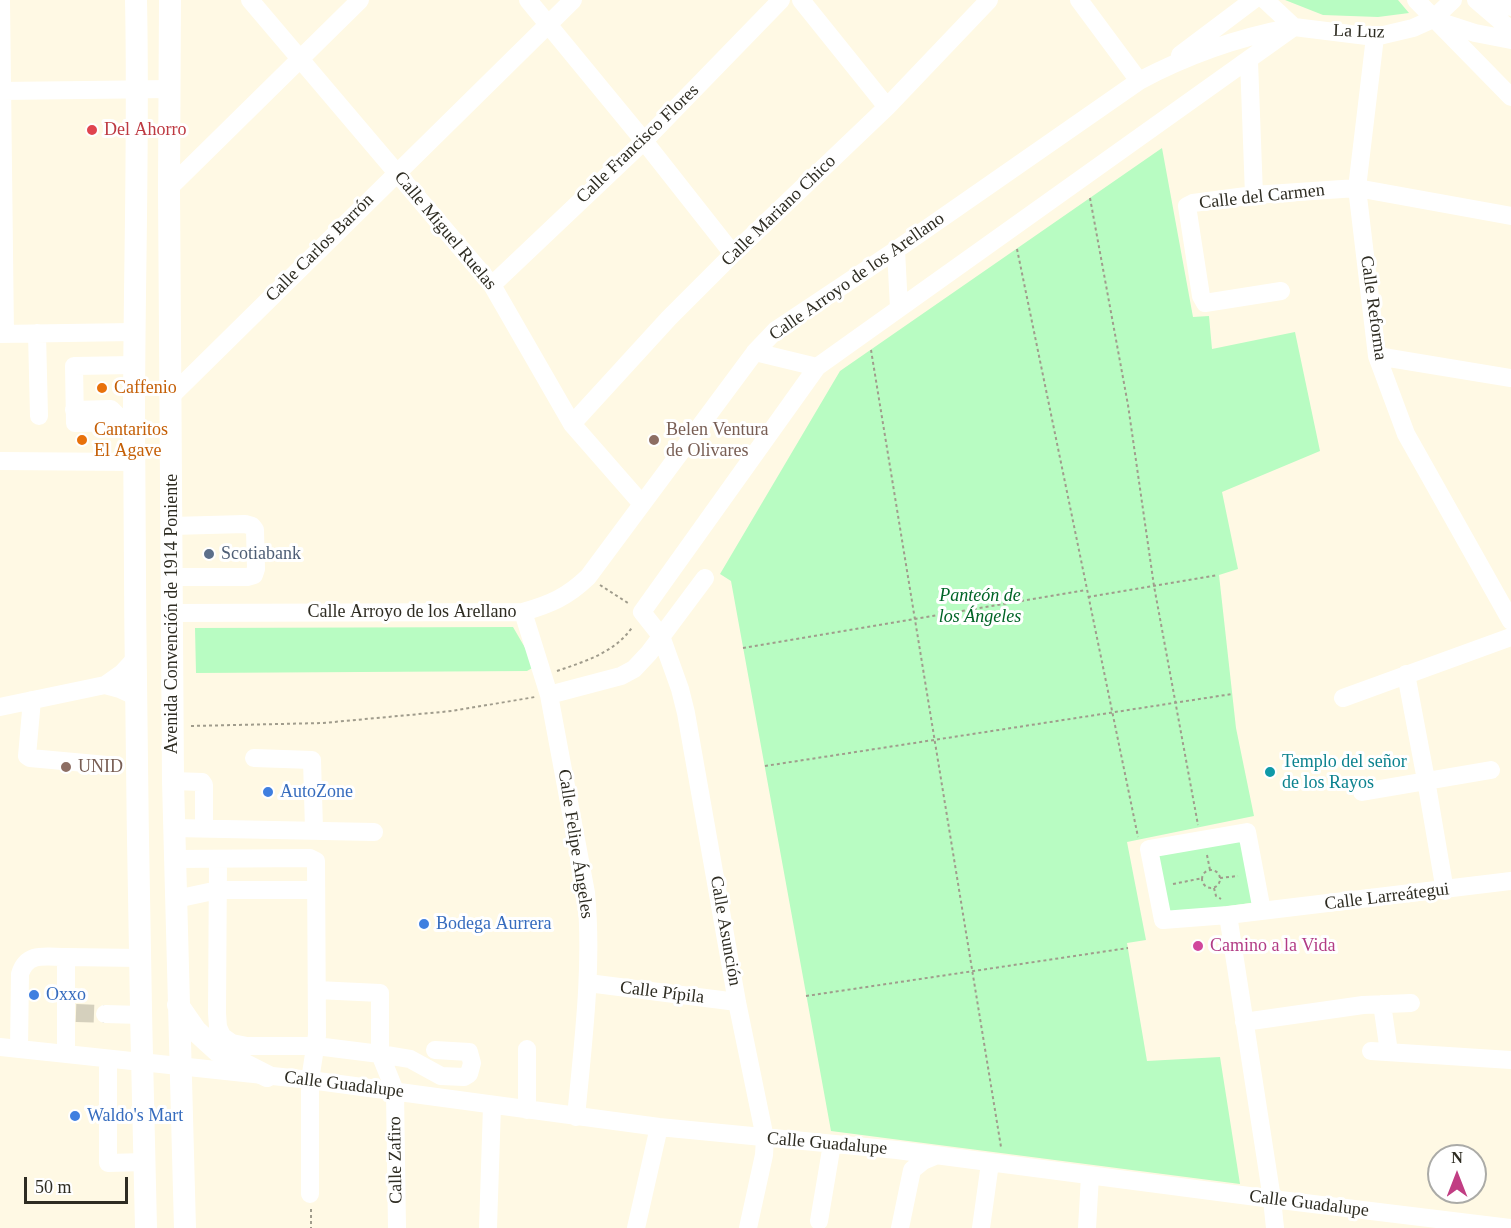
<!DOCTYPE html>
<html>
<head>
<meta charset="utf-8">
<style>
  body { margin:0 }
  #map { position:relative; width:1511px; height:1228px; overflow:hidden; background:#fff9e4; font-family:"Times New Roman",serif }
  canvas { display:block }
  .north { position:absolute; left:1427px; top:1144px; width:60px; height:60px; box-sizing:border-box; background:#fff; border:2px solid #ababa7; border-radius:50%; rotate:0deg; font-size:16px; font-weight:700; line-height:24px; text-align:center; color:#2e2c22 }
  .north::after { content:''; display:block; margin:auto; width:21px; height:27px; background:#c13d83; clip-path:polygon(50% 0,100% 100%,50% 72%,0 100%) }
  .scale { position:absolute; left:24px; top:1177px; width:104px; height:27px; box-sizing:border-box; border:3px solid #2e2c22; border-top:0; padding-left:8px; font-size:18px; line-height:21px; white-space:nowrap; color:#2e2c22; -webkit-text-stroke:4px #fff; paint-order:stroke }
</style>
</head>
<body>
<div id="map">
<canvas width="1511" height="1228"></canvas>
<div class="north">N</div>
<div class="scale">50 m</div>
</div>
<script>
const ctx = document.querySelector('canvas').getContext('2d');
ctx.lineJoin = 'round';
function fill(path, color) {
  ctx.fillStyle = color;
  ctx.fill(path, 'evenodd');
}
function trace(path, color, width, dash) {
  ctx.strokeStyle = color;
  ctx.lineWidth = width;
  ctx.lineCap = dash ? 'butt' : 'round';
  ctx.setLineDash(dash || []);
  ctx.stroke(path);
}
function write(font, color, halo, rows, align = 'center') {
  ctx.font = font + ' "Times New Roman",serif';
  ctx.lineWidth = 6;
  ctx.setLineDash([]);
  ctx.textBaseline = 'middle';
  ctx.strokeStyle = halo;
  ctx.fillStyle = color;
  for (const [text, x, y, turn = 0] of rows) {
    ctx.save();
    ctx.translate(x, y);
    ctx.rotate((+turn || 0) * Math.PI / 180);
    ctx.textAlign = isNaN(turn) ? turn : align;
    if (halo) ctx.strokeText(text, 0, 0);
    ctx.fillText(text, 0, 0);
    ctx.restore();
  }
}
const green = new Path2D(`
  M 1285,0 L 1398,0 L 1409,13 L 1378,17 L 1323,15 Z
  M 1162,148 L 1193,317 L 1209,316 L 1212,349 L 1295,332 L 1320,451 L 1222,492 L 1238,569 L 1219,575 L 1236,728 L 1254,816 L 1127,842 L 1146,940 L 1127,943 L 1147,1061 L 1220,1057 L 1240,1184 L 831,1131 L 731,581 L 720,574 L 840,371 Z
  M 513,627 L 531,658 L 534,667 L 527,671 L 196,673 L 195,628 Z
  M 1244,836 L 1257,902 L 1166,915 L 1153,851 Z`);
const minorTunnel = new Path2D(`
  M 76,1013 L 105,1014`);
const path = new Path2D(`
  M 1090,198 L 1128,405 L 1154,586 L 1198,825
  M 1017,249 L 1138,837
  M 871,350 L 1001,1147
  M 600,585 L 628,603
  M 1088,597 L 1218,575
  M 743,648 L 1086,590
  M 557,671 C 586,661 616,652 633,626
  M 191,726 L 323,723 L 452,711 L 535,697
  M 765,766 L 1232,694
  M 1207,855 L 1210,870
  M1202 879a9 9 0 1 1 18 0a9 9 0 1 1-18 0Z
  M 1220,878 L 1238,876
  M 1173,884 L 1203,878
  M 1214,888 L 1216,896 L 1221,899
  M 806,996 L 1128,948
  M 311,1209 L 311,1228`);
const minor = new Path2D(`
  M 1,0 L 5,334
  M 250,0 L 492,285 L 572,424 L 642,504
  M 528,0 L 644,141 L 733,254
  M 801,0 L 887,107
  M 1079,0 L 1139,81
  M 1265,0 L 1294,27 L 1375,37 L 1413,28 L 1433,19 L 1453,0
  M 1416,0 L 1511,97
  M 1476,0 L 1511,30
  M 1490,0 L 1511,7
  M 1438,21 L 1475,33 L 1511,40
  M 1375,37 L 1357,188 L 1377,356 L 1406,434 L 1511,621
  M 1180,55 L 1253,0
  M 1249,61 L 1254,195
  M 0,91 L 170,89
  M 169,188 L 360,0
  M 896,250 L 899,308
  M 492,285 L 644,141 L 781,0
  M 1281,291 L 1205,303 L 1201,296 L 1187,206 L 1193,203 L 1254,195 L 1357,188 L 1511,216
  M 37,333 L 39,416
  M 0,334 L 134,332
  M 755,352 L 817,367
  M 1377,356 L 1511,378
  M 134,365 L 74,366 L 75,423 L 134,422
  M 171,396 L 573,0
  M 74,410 L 111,409 L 124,422
  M 572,424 L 669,318 L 733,254 L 887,107 L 989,0
  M 0,461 L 134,462
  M 172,526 L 245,524 L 252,526 L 255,530 L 256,569 L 254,575 L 247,577 L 172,577
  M 523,612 L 549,695 L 586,893 C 593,967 583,1042 576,1117
  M 172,613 L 523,612 C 551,604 567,597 588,577 L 755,352 L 776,330 L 896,250 L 1139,81 C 1186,56 1236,38 1288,28
  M 1406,674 L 1426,780 L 1445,891
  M 105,685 L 122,673 L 135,659
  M 549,695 L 621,676 L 634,669 L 649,653 L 705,578
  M 1343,698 L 1511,637
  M 32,700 L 27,756 L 30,758 L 107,765
  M 0,707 L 105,685 L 120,689 L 135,696
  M 254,758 L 312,760 L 314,829
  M 173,781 L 202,782 L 204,785 L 204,828
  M 1362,792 L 1491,770
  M 174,828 L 374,832
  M 175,859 L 310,858 L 316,861 L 317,1035 L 310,1080 L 310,1194
  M 218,859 L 217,1013 L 218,1027 L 222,1036 L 232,1043 L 247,1046 L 316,1046 L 380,1054 L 410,1059 L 441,1076 L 464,1077 L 469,1074 L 472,1063 L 469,1052 L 435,1050
  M 176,899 L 218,890 L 316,890
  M 1262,911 L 1247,832 L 1149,849 L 1163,920 L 1228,915 L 1511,881
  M 1228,915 L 1272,1199 L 1275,1228
  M 588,983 L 737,1002
  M 317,990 L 380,993 L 380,1054 L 395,1091 L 397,1228
  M 1382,1004 L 1389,1052
  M 105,1014 L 141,1015
  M 1244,1022 L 1363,1005 L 1411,1003
  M 0,1047 L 310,1080 L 659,1127 L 897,1150 L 1272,1199 L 1511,1228
  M 19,1049 L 20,974 C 27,951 47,957 66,957
  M 1371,1051 L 1511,1060
  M 66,1054 L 66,957 L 140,958
  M 108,1059 L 108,1163 L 145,1162
  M 527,1110 L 527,1049
  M 819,1221 L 832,1144
  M 488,1228 L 492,1106
  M 636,1228 L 659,1127
  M 748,1228 L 764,1155 L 765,1138 L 737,1002 L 686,713 L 680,689 L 661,636 L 642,612 L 817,367 L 1294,27
  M 900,1228 L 912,1170 L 923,1161 L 935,1156
  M 981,1228 L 990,1163
  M 1087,1228 L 1090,1176`);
const major = new Path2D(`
  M 136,0 C 139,140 134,280 134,420 C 135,689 139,959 146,1228
  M 170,0 L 169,188 L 173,781 L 185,1228
  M 178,1005 L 196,1031 L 218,1051 L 267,1076`);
const markers = [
  [92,130,6,"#e0444e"],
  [102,388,6,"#e8710a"],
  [82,440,6,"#e8710a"],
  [654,440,6,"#8d6e63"],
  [209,554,6,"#5c6f8a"],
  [66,767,6,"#8d6e63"],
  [1270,772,6,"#0f9aa8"],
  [268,792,6,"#3f7fe0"],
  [424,924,6,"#3f7fe0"],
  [1198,946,6,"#d1479c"],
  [34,995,6,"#3f7fe0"],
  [75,1116,6,"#3f7fe0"]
];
const streetNames = [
  ["La Luz",1359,32,2],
  ["Calle Francisco Flores",638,144,-44],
  ["Calle del Carmen",1262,197,-6],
  ["Calle Mariano Chico",779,211,-44],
  ["Calle Miguel Ruelas",445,231,50],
  ["Calle Carlos Barrón",320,248,-45],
  ["Calle Arroyo de los Arellano",857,277,-35],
  ["Calle Reforma",1373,308,82],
  ["Calle Arroyo de los Arellano",412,612],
  ["Avenida Convención de 1914 Poniente",172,614,-90],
  ["Calle Felipe Ángeles",575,844,81],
  ["Calle Larreátegui",1387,897,-7],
  ["Calle Asunción",725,931,80],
  ["Calle Pípila",662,993,7],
  ["Calle Guadalupe",344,1085,7],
  ["Calle Guadalupe",827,1144,5],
  ["Calle Zafiro",396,1160,-91],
  ["Calle Guadalupe",1309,1204,7]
];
const healthNames = [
  ["Del Ahorro",104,130]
];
const foodNames = [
  ["Caffenio",114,388],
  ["Cantaritos",94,430],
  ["El Agave",94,451]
];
const educationNames = [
  ["Belen Ventura",666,430],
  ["de Olivares",666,451],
  ["UNID",78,767]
];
const serviceNames = [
  ["Scotiabank",221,554]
];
const parkNames = [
  ["Panteón de",980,596],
  ["los Ángeles",980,617]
];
const cultureNames = [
  ["Templo del señor",1282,762],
  ["de los Rayos",1282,783]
];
const shopNames = [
  ["AutoZone",280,792],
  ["Bodega Aurrera",436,924],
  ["Oxxo",46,995],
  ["Waldo's Mart",87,1116]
];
const hotelNames = [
  ["Camino a la Vida",1210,946]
];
fill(green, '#b8fcc2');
trace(minorTunnel, '#d5d0bd', 18, [18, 9]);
trace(path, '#a09c8c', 2, [3, 3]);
trace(minor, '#fff', 18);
trace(major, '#fff', 22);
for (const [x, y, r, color] of markers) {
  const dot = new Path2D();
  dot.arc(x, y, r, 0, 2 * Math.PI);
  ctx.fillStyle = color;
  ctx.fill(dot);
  trace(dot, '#fff', 2);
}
write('18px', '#2e2c22', '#fff', streetNames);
write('18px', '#be3a42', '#fff', healthNames, 'left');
write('18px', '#c56008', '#fff', foodNames, 'left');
write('18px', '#785e54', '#fff', educationNames, 'left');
write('18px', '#4e5e75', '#fff', serviceNames, 'left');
write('italic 18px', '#006426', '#fff', parkNames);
write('18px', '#0d838f', '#fff', cultureNames, 'left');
write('18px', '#366cbe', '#fff', shopNames, 'left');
write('18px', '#b23c85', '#fff', hotelNames, 'left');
</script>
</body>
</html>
